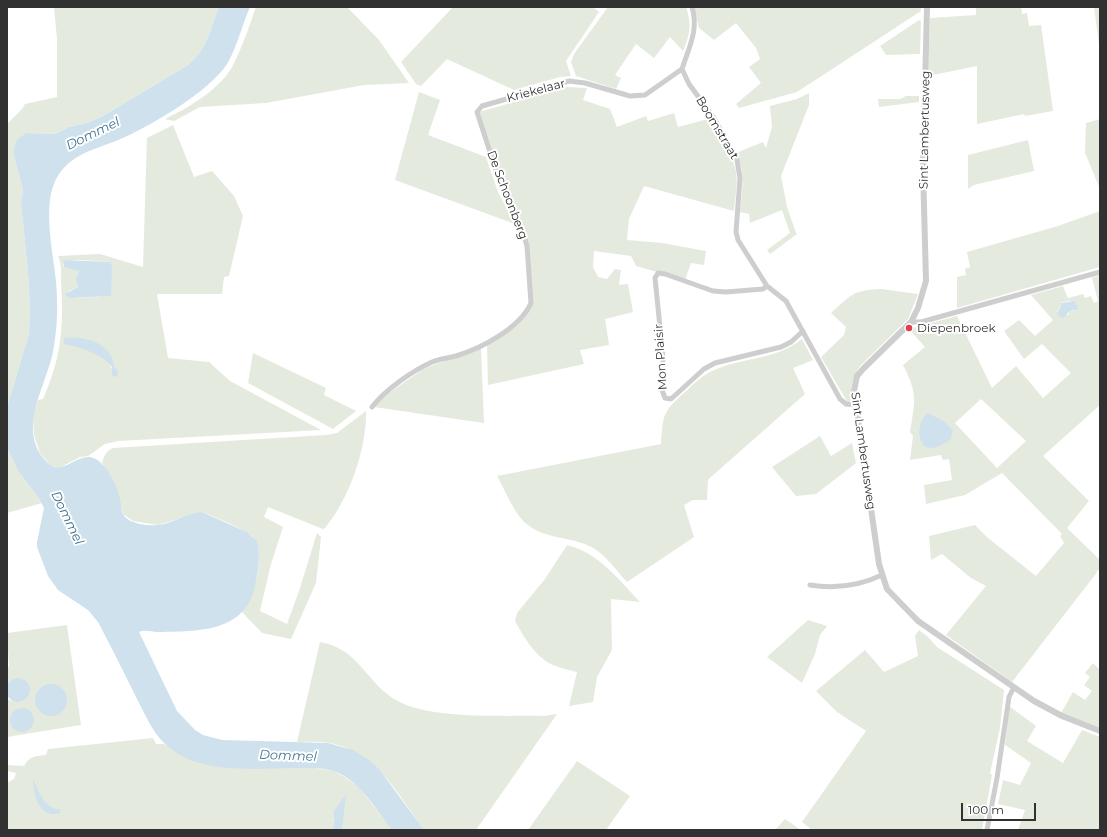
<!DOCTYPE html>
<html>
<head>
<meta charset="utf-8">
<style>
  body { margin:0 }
  #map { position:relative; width:1107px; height:837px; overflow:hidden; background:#fff; font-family:Montserrat,sans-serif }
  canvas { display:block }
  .frame { position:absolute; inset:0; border:8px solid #313131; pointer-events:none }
  .scale { position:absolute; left:961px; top:803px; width:75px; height:18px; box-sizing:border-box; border:2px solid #313131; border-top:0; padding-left:5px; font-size:12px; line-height:14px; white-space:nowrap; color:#313131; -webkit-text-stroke:3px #fff; paint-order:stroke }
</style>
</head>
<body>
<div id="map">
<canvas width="1107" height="837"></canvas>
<div class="frame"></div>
<div class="scale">100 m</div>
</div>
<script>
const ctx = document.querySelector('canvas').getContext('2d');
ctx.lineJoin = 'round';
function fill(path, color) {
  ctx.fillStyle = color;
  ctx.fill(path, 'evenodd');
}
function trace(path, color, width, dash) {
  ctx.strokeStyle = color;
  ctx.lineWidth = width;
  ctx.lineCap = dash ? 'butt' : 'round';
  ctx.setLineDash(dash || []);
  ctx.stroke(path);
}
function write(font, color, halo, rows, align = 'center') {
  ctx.font = font + ' Montserrat,sans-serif';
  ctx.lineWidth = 4;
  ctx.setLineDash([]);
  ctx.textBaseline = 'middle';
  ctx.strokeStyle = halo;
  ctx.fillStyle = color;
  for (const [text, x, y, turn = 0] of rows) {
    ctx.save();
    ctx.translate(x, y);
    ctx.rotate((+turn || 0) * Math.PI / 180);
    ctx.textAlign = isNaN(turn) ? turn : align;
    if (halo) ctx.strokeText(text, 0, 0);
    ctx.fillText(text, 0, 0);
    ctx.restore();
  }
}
const green = new Path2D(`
  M 54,7 L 219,7 C 210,29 207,50 188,65 L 103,116 L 87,123 L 69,127 L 55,134 L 26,133 L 13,152 L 23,190 L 21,203 L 28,272 L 30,309 L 29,334 L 7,407 L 7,124 L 22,109 L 25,104 L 57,97 L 57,39 Z
  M 256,7 L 347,7 L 379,40 L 409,83 L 364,85 L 266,103 L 200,107 L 174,121 L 165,119 C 188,108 219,90 232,67 C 242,48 249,27 256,7 Z
  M 453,7 L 593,7 L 599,12 L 566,61 L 571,76 L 560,77 L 514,90 L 447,59 L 421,86 L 416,84 L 401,62 Z
  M 608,7 L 686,7 C 692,24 690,35 683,51 L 670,37 L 654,58 L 636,44 L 615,75 L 621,78 L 616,89 L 576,76 L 571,62 L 574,54 Z
  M 694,7 L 921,7 L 921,11 L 797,92 L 739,108 L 736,104 L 761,83 L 749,67 L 760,59 L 756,48 L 736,23 L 714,40 L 699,28 Z
  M 976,7 L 1021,7 L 1022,14 L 1027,13 L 1029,26 L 1041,25 L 1053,111 L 1025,116 L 1024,114 L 977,124 L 977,66 L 928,76 L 930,18 L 976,15 Z
  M 1094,7 L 1100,7 L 1100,52 Z
  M 919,20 L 921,21 L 920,54 L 886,55 L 880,46 Z
  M 567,87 L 587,88 L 583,100 L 610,109 L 617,127 L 646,116 L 648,121 L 674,113 L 678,127 L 708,119 C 719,135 731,152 736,171 C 738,184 735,198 734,211 L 644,186 L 629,219 L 627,240 L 662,243 L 706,251 L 704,265 L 691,263 L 685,280 L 636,266 L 631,256 L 594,251 L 593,267 L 598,277 L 607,279 L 615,269 L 621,270 L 619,285 L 628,284 L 633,312 L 605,319 L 609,345 L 580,350 L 584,364 L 488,385 L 487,345 L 515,327 L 526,315 L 531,304 L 529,253 L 503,189 L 479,112 Z
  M 419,92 L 440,100 L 428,135 L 486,157 L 498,192 L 515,224 L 395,180 Z
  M 809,93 L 809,105 L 781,176 L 787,207 L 796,233 L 797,234 L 770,254 L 767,250 L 790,233 L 782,210 L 750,223 L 749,214 L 740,212 C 742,192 746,172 736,153 L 763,142 L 766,148 L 772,127 L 770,106 L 797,99 Z
  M 906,96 L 919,96 L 919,102 L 879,107 L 878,99 L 900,99 Z
  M 1100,119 L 1100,189 L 1085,153 L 1086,123 Z
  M 173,125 L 194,177 L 212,171 L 234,196 L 243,216 L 229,276 L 224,277 L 222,294 L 157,294 L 168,358 L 209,362 L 230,381 L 321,430 L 119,441 L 105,444 L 88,456 L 80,457 L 63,466 L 59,468 L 51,466 L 40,453 L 34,435 L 33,416 L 38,400 L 43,399 C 61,359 64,327 61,283 C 61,274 62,264 58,256 L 100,254 L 143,267 L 147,138 ZM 82,260 L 111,262 L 112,270 L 100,297 L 70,298 L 69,291 L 78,287 L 77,275 L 79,271 L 63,266 L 63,263 L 67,260 ZM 66,338 C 72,338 79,338 85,339 C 100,343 117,356 113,373 C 110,353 80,347 64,343 Z
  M 1028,140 L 1034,171 L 974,185 L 968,189 L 968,155 Z
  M 1100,211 L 1100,267 L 957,308 L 957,277 L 966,275 L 965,269 L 970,267 L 967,252 L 1058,226 Z
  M 1100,275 L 1100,405 L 1043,456 L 1089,501 L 1067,528 L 1100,560 L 1100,572 L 1098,570 L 1095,575 L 1012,682 L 946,635 L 986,586 L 971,578 L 942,554 L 931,560 L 929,536 L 975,525 L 988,538 L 1036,576 L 1064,543 L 1060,536 L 1062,534 L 1002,473 L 965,495 L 926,504 L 924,485 L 952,480 L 949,459 L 943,460 L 941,455 L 910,460 L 913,436 L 910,432 C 915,401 918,394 903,365 L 925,347 L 909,329 L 957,316 L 992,388 L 1016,366 L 1043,398 L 1071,373 L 1042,344 L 1024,359 L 1004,331 L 1019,320 L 1035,336 L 1053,320 L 1031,295 L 1063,286 L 1068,298 L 1083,294 L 1085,298 L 1091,296 L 1094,303 L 1098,301 L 1092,278 ZM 1071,301 L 1075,311 L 1070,311 L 1068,315 L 1057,312 L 1063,302 ZM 981,399 L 1026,441 L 997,468 L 955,423 Z
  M 881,289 L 918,294 L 908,319 L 860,366 C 852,378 850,389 851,403 L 848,403 L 821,357 L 844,335 L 846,327 L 831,313 C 851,295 853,290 881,289 Z
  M 802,339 L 813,360 L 793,368 L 805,394 L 711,477 L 708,480 L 707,500 L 693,500 L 684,505 L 694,537 L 627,582 C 615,569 603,551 587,545 C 568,537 544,538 528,525 C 515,516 505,490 497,476 L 661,444 C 663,413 663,412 686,391 C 693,384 701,377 710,372 C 739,357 775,361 802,339 Z
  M 481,348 L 484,423 L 374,407 L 380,399 L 425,368 Z
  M 253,353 L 326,388 L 324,395 L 356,411 L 333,429 L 248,383 Z
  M 366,411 C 367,449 349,499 325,528 L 323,529 L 268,507 L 264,517 L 283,527 L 271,564 L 260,611 L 287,624 L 299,591 L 317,533 L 321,537 L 316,583 L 291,639 L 262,633 L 241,611 C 256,598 266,553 253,537 C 247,530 211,515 202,512 L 158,525 L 133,521 L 123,514 L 114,481 L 102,463 C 104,456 106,451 113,448 L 326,435 L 337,433 Z
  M 820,436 L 831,456 L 852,443 L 856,463 L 816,494 L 796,496 L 772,467 Z
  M 7,447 L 18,471 L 42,503 L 7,513 Z
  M 567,545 C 599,553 618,579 640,602 L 611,599 L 612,650 L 597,677 L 593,702 L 569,706 L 577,672 C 569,670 560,668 553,665 C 535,657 524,637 515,621 L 517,613 L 545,579 Z
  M 808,620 L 827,626 L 820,635 L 815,654 L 802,683 L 767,657 Z
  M 67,625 L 81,725 L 7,737 L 7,697 L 9,700 L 21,702 C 41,693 23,667 7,684 L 7,667 L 9,667 L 7,633 Z
  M 919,630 L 928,637 L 937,647 L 1004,690 L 1000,728 L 990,773 L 992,775 L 982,830 L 812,830 L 802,822 L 866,731 L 837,712 L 816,691 L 865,650 L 884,672 L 918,656 L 915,636 Z
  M 320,642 C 360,649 365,682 396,700 C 430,720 505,715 544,716 L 557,714 L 476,830 L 424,830 C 399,796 378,754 334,744 C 322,741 309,742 297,742 Z
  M 1093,663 L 1100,670 L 1100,729 L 1061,713 L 1073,692 L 1085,700 L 1092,691 L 1084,685 L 1090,677 L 1085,673 Z
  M 1009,706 L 1036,726 L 1027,741 L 1063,763 L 1082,730 L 1100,737 L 1100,830 L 1018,830 L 1025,810 L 998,804 L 1003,780 L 1020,785 L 1031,763 L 1005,745 Z
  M 153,738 L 156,744 L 164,744 L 194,761 L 215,766 L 245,768 L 314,768 L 333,771 L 343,776 L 359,787 L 392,830 L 342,830 L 345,795 L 333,819 L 333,830 L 7,830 L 7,783 L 14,779 L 16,773 L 7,771 L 7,765 L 24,766 C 29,756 36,756 46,755 L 48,749 ZM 34,780 C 39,793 44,809 60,809 L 43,811 Z
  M 577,761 L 630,796 L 606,830 L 528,830 Z
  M 785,819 L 801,830 L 775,830 Z`);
const water = new Path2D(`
  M 219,7 L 250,7 C 242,25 237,47 227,64 C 210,91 148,128 118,140 C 96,149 74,153 59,174 C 38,205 57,262 57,298 C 58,316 56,334 53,352 C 46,387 15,431 48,463 C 65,480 82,441 103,465 C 112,475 117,486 120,499 C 121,503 121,510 123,514 C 128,524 148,526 158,525 C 174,523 187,513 202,512 L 247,532 L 257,541 C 261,556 258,575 254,590 C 242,633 196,631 160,632 C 153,632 144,629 139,632 L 177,711 L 195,730 L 203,735 L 222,740 L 328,743 L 353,750 L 369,760 L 379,769 L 424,830 L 392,830 C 377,811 364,788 344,776 C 330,767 312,768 296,768 C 254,768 196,776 163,742 C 152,731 145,714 138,701 C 125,675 112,648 98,622 L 88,610 L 58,590 L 48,576 L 37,547 L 37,542 L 44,508 L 40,500 L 18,471 L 7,447 L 7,407 L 29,334 L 30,309 L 28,272 L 21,203 L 23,190 L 13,152 L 17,140 L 26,133 L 55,134 L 69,127 L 87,123 L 103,116 L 188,65 C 207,50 210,29 219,7 Z
  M 67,260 L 111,262 L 112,267 L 111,296 L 70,298 L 66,296 L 65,294 L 78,287 L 76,279 L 79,271 L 64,267 L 63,261 Z
  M 1074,301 L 1078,308 L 1076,310 L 1070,311 L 1063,318 L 1057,314 L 1062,303 Z
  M 64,338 C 84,335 114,343 114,368 L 117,369 L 118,375 L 115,377 L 112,376 L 112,367 C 100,352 81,348 64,344 Z
  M 928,413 L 945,422 L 953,430 L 951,439 C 914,467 914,421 928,413 Z
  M6 690a12 12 0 1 1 24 0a12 12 0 1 1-24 0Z
  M35 700a16 16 0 1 1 32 0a16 16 0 1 1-32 0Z
  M10 720a12 12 0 1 1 24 0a12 12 0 1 1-24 0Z
  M 33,779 C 39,791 44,809 60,809 L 60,813 C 38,819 34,795 33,779 Z
  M 346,794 L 342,830 L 333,830 L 334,811 Z`);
const minor = new Path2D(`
  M 692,7 C 699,30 689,47 682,69 L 689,84 L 714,118 L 737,160 L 740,178 L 736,232 L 738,240 L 767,286 L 786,301 L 840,399 L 846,404 L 855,405
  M 767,286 L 763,289 L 726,292 L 713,291 L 665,274 L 658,273 L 655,278 L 663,357 L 662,390 L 665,398 L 671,399 L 704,369 L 715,363 L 781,347 L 791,342 L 803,331
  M 911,322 L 921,322 L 1100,272
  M 372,407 C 385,390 412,371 432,362 C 440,359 448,358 456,356 C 482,348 520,328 531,303 L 527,246 L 522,229 L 501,186 L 477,112 L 482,106 L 569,81 L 585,83 L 630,96 L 645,95 L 682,69
  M 810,585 C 835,589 859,586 882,575
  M 987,830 L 997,778 L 1009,697 L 1014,687`);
const tertiary = new Path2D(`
  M 927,7 L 923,169 L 926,281 L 918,308 L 911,322 L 863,369 L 857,376 L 854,391 L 879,564 L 887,589 L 918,621 L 1034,701 L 1062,716 L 1100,731`);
const markers = [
  [909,328,4,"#dd3f4f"]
];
const streetNames = [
  ["Kriekelaar",536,91,-15],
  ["Boomstraat",717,128,59],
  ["Sint Lambertusweg",925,130,-89],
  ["De Schoonberg",507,195,69],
  ["Mon Plaisir",661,357,-94],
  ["Sint Lambertusweg",863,451,82]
];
const poiNames = [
  ["Diepenbroek",917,328]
];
const waterNames = [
  ["Dommel",93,134,-26],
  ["Dommel",67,518,64],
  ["Dommel",288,756,2]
];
fill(green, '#e5eade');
fill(water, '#cee1ec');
trace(minor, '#cecece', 5);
trace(tertiary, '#cecece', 6);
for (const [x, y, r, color] of markers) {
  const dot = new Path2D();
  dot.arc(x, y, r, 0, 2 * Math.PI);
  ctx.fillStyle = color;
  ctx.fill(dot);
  trace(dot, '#fff', 1.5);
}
write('12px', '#313131', '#fff', streetNames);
write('12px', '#313131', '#fff', poiNames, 'left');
write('italic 13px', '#427491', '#fff', waterNames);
</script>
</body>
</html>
